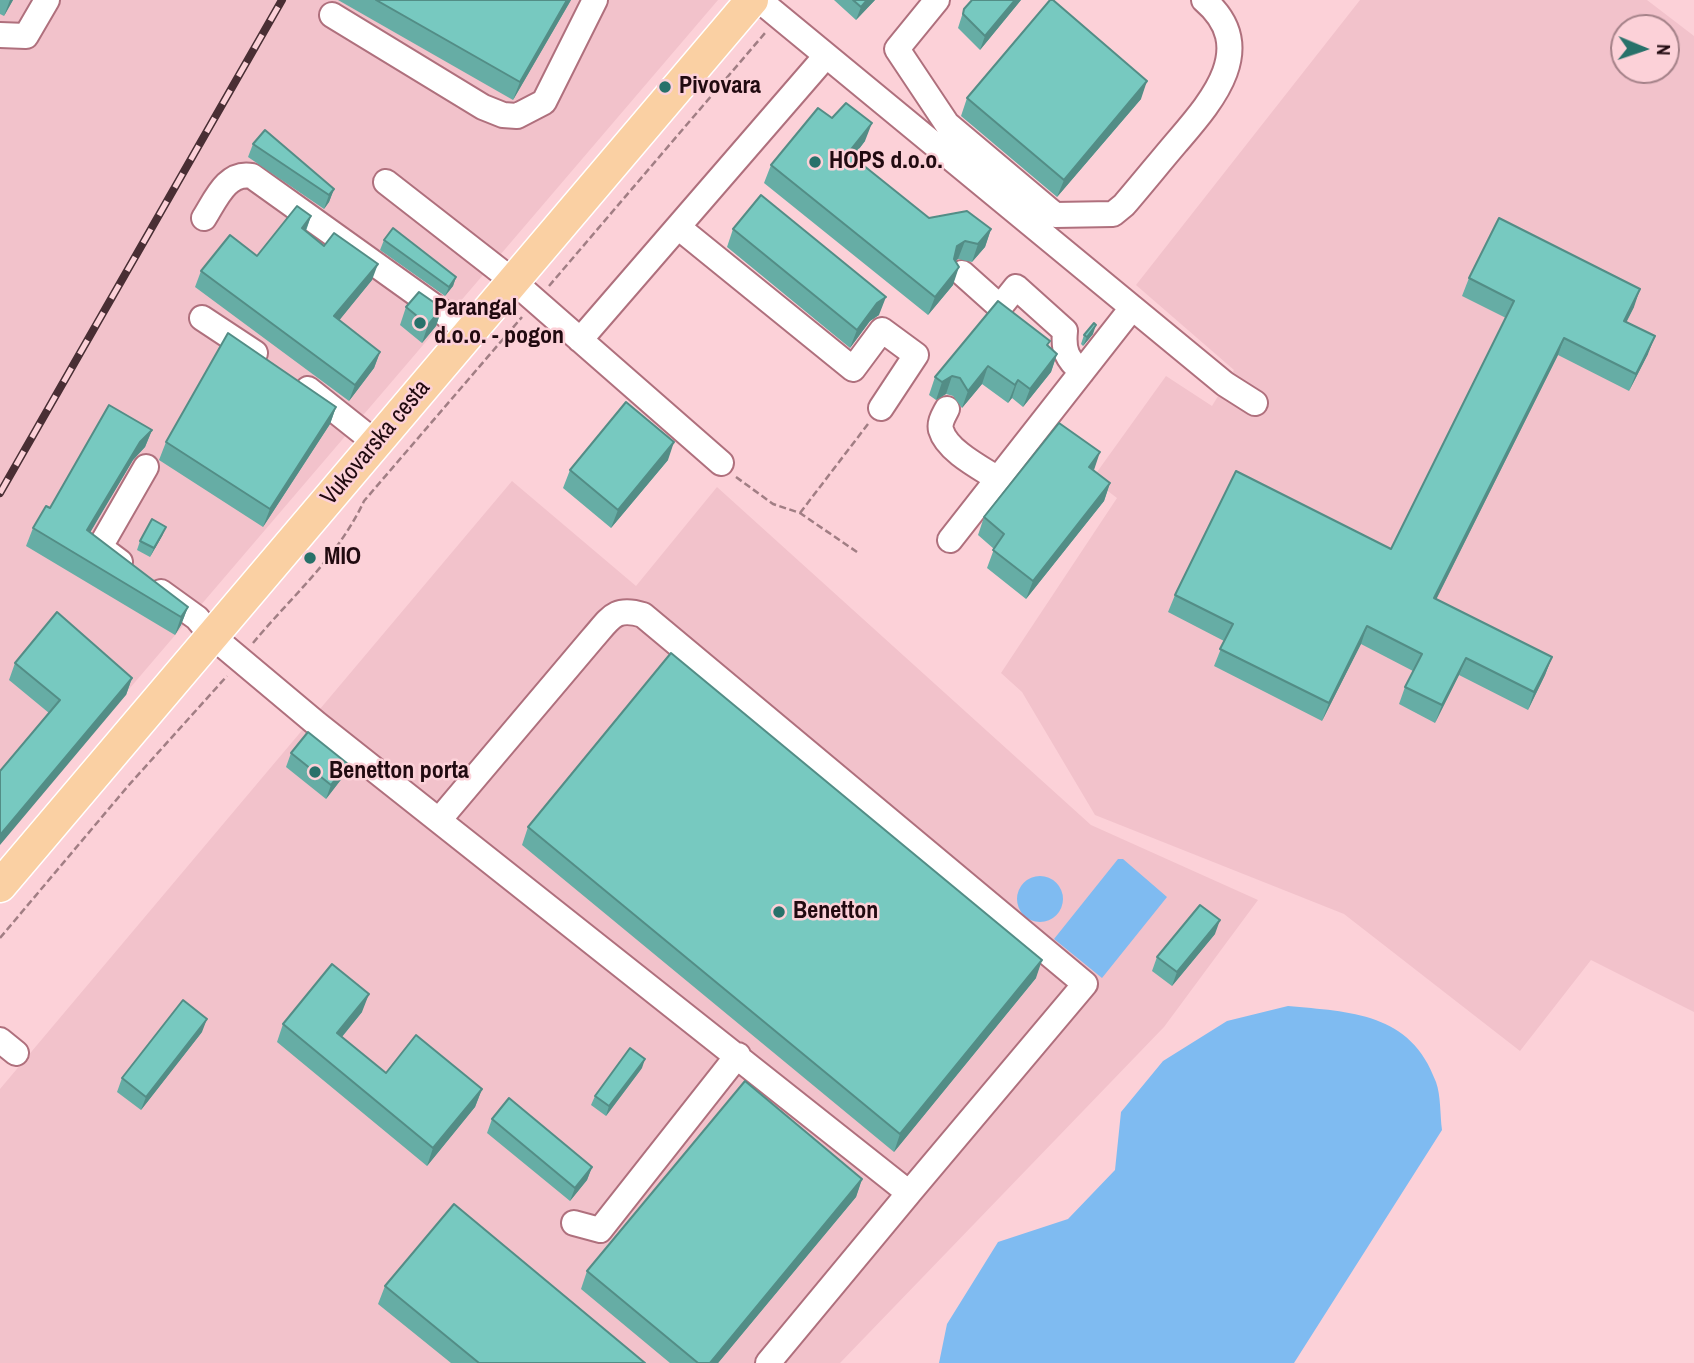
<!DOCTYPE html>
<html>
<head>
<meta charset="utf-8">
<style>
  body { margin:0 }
  #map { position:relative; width:1694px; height:1363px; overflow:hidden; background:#fcd1d8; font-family:"Archivo Narrow",sans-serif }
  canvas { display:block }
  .north { position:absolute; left:1610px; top:14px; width:70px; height:70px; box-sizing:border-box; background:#fcd1d8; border:2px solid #a48188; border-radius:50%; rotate:92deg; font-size:19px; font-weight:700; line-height:28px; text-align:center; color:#210a10 }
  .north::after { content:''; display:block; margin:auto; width:24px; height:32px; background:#28716a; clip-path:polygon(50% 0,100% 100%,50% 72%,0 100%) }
</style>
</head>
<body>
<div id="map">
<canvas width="1694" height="1363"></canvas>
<div class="north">N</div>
</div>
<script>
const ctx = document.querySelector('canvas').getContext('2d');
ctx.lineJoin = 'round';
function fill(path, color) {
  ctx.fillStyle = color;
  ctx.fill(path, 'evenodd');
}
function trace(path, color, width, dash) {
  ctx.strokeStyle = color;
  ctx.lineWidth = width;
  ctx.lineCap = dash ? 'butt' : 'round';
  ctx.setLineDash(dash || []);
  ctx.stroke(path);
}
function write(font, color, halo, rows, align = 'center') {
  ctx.font = font + ' "Archivo Narrow",sans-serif';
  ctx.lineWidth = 5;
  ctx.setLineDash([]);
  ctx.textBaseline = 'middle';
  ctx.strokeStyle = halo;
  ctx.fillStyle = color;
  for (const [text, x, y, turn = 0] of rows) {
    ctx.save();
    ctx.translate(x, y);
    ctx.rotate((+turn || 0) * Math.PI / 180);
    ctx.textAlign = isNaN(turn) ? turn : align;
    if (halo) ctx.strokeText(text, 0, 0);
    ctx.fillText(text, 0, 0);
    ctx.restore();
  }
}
const built = new Path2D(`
  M 0,0 L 718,0 L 0,840 Z
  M 1360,0 L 1647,0 L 1694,36 L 1694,1012 L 1591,960 L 1520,1051 L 1344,914 L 1095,815 L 1022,692 L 1001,673 L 1117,498 L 1092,479 L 1166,376 L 1212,406 L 1234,370 L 1136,285 ZM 1624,28 L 1666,28 L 1666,70 L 1624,70 Z
  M 512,481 L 636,586 L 717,487 L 1091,825 L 1258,900 L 1164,1027 L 840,1363 L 0,1363 L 0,1089 Z`);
const water = new Path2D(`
  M 1118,859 L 1123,859 L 1167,897 L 1102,978 L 1054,939 Z
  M1017 899a23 23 0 1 1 46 0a23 23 0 1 1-46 0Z
  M 1288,1006 C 1350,1012 1411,1012 1436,1082 C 1441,1096 1440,1115 1442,1130 L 1294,1363 L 939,1363 L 947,1324 L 998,1242 L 1068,1219 L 1115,1170 L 1121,1112 L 1163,1061 L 1227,1021 Z`);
const path = new Path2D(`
  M 549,286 L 765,33
  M 736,477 L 773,504 L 800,513 L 857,552
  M 800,513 L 868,424
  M 253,643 C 291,597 338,557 364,501 L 522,317
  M 0,938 L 128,786 L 227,676`);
const minor = new Path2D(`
  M 759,0 L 1225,384 L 1255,403
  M 937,0 L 897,49 L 947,124 L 1055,215 L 1113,214 L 1124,205 C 1142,184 1159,163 1176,143 C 1211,102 1260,48 1204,0
  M 332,15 L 483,107 L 503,115 L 517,116 L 544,102 L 595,0
  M 0,35 L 26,36 L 47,0
  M 386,182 L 513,281 L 721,463
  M 204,218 C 216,199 227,171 252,176 L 470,332
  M 678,227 L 853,369 L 882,330 L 916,355 L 881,408
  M 962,273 L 1000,307 L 1016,287 L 1065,331 C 1063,351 1067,359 1082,372
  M 202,318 L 255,353
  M 580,340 L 825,57
  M 308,389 L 376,443
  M 947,409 C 944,415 939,422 941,430 C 947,451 981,468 998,479
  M 950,540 L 1132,308
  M 120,562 L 100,547 L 146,467
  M 161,592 L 197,618 L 212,636 L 317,724 L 909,1193 L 1085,984 L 643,615 C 614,606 610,619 592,639 L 439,820
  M 0,1040 L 16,1053
  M 574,1223 L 600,1230 L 738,1055
  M 768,1363 L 909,1193`);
const major = new Path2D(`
  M 0,886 L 752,0`);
const rail = new Path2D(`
  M 0,493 L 282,0`);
const wall = new Path2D(`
  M 0,0 L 13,0 L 4,16 L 0,14 Z
  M 338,0 L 571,0 L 513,100 Z
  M 834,0 L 875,0 L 856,20 Z
  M 1021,0 L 980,50 L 958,28 L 964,9 Z
  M 967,98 L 1141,99 L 1057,197 L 961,116 Z
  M 832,118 L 865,141 L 853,157 L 929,218 L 991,229 L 985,247 L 972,262 L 958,259 L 955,261 L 953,285 L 928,315 L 764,183 L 771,165 Z
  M 253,144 L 334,189 L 329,202 L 324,209 L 248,157 Z
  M 311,216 L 306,231 L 324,246 L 372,280 L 339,320 L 380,352 L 374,368 L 349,401 L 195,287 L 201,271 L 257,256 Z
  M 733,229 L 879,315 L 870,321 L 850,348 L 727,247 Z
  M 384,240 L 456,277 L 453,286 L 445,296 L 380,250 Z
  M 1469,278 L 1634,307 L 1626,322 L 1648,354 L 1629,391 L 1558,355 L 1436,599 L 1552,657 L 1545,675 L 1528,710 L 1459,675 L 1435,723 L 1399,704 L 1405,687 L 1413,671 L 1361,644 L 1322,721 L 1214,666 L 1224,641 L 1168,612 L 1175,595 L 1391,549 L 1506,318 L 1462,296 Z
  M 406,307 L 442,308 L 436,326 L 422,343 L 400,325 Z
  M 1093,334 L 1083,346 L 1081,344 L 1084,335 Z
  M 1048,346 L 1057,354 L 1051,372 L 1023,407 L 1012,398 L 1008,403 L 982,384 L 962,408 L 953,396 L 946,394 L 936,400 L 929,395 L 935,377 Z
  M 336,407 L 330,424 L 263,527 L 159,460 L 166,442 Z
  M 152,430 L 145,447 L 133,460 L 90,532 L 188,607 L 181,625 L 175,635 L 26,546 L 33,528 L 50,508 Z
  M 668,460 L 611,528 L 563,488 L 570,470 Z
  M 1094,470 L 1110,483 L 1104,501 L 1026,599 L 987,568 L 994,549 L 978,535 L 984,517 Z
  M 166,527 L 162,536 L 150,557 L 137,550 L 140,541 Z
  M 15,663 L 132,678 L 126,695 L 49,713 L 9,680 Z
  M 291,753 L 343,777 L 326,799 L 286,767 Z
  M 528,827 L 1036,978 L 894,1152 L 522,845 Z
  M 1215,934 L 1172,986 L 1152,971 L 1157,957 Z
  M 362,1012 L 342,1037 L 386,1073 L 482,1089 L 475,1107 L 427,1166 L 277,1042 L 283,1024 Z
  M 202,1032 L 141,1110 L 117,1092 L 122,1078 Z
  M 642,1068 L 606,1116 L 591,1105 L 595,1096 Z
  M 492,1119 L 592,1167 L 587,1180 L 570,1201 L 487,1133 Z
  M 862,1179 L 856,1197 L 718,1363 L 670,1363 L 581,1289 L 587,1271 Z
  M 385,1286 L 645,1363 L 451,1363 L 378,1304 Z`);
const shadedWall = new Path2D(`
  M 10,0 L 13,0 L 4,16 Z
  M 567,0 L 571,0 L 513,100 L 520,82 Z
  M 867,0 L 875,0 L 856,20 L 861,7 Z
  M 1015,0 L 1021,0 L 980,50 L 985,36 Z
  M 1147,81 L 1141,99 L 1057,197 L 1064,180 Z
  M 872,123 L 865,141 L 842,171 L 848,153 Z
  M 334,189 L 329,202 L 324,209 L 329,195 Z
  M 311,216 L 305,232 L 302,228 Z
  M 991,229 L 985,247 L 972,262 L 978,244 Z
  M 965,241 L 958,259 L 951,264 L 957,246 Z
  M 378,264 L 372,280 L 329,333 L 334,316 Z
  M 959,267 L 953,285 L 928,315 L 935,297 Z
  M 456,277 L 453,286 L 445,296 L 449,287 Z
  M 1640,289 L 1634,307 L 1618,339 L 1624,321 Z
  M 886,297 L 879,315 L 870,321 L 850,348 L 857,330 L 877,303 Z
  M 442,308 L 436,326 L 422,343 L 428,325 Z
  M 1096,325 L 1093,334 L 1083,346 L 1087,337 Z
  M 1655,336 L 1648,354 L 1629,391 L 1636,374 Z
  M 1564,338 L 1558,355 L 1428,616 L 1434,598 Z
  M 380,352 L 374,368 L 349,401 L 355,385 Z
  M 1057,354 L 1051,372 L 1023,407 L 1030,389 Z
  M 988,366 L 982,384 L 962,408 L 968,391 Z
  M 952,376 L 946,394 L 936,400 L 942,382 Z
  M 1018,380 L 1012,398 L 1008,403 L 1015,385 Z
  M 336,407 L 330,424 L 263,527 L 270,509 Z
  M 152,430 L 145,447 L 133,460 L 81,548 L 87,530 L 140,442 Z
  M 674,442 L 668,460 L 611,528 L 618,510 Z
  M 1100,452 L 1094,470 L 1089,467 Z
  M 1110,483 L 1104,501 L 1026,599 L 1033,581 Z
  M 166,527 L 162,536 L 150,557 L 154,548 Z
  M 188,607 L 181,625 L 175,635 L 181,617 Z
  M 1367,626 L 1361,644 L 1322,721 L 1329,703 Z
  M 1552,657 L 1545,675 L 1528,710 L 1534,692 Z
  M 1466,658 L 1459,675 L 1435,723 L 1442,705 Z
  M 132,678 L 126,695 L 0,845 L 0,835 Z
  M 348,764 L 343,777 L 326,799 L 331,785 Z
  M 1220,920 L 1215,934 L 1172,986 L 1177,972 Z
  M 1042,960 L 1036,978 L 894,1152 L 900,1134 Z
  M 369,994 L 362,1012 L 331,1050 L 337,1033 Z
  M 207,1019 L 202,1032 L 141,1110 L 146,1097 Z
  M 645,1059 L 642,1068 L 606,1116 L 609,1106 Z
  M 482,1089 L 475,1107 L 427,1166 L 433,1148 Z
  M 592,1167 L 587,1180 L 570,1201 L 575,1188 Z
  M 862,1179 L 856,1197 L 718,1363 L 710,1363 Z`);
const building = new Path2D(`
  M 376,0 L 567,0 L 520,82 Z
  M 853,0 L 867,0 L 861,7 Z
  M 972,0 L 1015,0 L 985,36 L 963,14 L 964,9 Z
  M 1050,0 L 1053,0 L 1147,81 L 1064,180 L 967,98 Z
  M 846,103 L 872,123 L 848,153 L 929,218 L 967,211 L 991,229 L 978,244 L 965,241 L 957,246 L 954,259 L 959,267 L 935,297 L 771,165 L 818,108 L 832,118 Z
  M 265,130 L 334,189 L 329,195 L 253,144 Z
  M 761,195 L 886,297 L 877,303 L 857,330 L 733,229 Z
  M 297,206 L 311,216 L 302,228 L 324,246 L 334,233 L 378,264 L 334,316 L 380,352 L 355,385 L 201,271 L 230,235 L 257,256 Z
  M 1499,218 L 1640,289 L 1624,321 L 1655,336 L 1636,374 L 1564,338 L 1434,598 L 1552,657 L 1534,692 L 1466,658 L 1442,705 L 1405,687 L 1422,654 L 1367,626 L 1329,703 L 1220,649 L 1233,624 L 1175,595 L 1236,471 L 1391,549 L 1514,301 L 1469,278 Z
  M 393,228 L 456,277 L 449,287 L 384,240 Z
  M 419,292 L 442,308 L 428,325 L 406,307 Z
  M 998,301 L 1050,341 L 1047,345 L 1057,354 L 1030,389 L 1018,380 L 1015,385 L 988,366 L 968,391 L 960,378 L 952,376 L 942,382 L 935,377 Z
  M 1094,323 L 1096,325 L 1087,337 L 1084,335 Z
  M 228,333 L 336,407 L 270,509 L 166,442 Z
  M 626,402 L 674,442 L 618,510 L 570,470 Z
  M 109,405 L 152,430 L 140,442 L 87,530 L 188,607 L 181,617 L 33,528 L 46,506 L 50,508 Z
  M 1059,423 L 1100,452 L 1089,467 L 1110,483 L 1033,581 L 993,550 L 1004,534 L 984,517 Z
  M 152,519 L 166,527 L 154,548 L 140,541 Z
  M 57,612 L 132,678 L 0,835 L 0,771 L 60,700 L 15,663 Z
  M 671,653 L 1042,960 L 900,1134 L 528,827 Z
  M 308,732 L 348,764 L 331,785 L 291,753 Z
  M 1200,905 L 1220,920 L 1177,972 L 1157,957 Z
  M 332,964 L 369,994 L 337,1033 L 386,1073 L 416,1035 L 482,1089 L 433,1148 L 283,1024 Z
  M 183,1000 L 207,1019 L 146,1097 L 122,1078 Z
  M 630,1048 L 645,1059 L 609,1106 L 595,1096 Z
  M 745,1081 L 862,1179 L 710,1363 L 698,1363 L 587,1271 Z
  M 509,1098 L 592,1167 L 575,1188 L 492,1119 Z
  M 454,1204 L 645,1363 L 479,1363 L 385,1286 Z`);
const markers = [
  [665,87,7,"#28716a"],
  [815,162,7,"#28716a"],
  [420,323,7,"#28716a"],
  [310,558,7,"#28716a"],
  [315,772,7,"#28716a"],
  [779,912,7,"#28716a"]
];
const poiNames = [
  ["Pivovara",679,87],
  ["HOPS d.o.o.",829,162],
  ["Parangal",434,309],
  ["d.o.o. - pogon",434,337],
  ["MIO",324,558],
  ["Benetton porta",329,772],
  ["Benetton",793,912]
];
const streetNames = [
  ["Vukovarska cesta",376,443,-50]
];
fill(built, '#f2c2cb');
fill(water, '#7fbbf1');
trace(minor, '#af707d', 28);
trace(major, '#fff', 35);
trace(path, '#a17e84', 2.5, [7, 3.5]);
trace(minor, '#fff', 24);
trace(major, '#fad0a3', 32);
trace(rail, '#492e34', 8);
trace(rail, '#fcd1d8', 5, [16]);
fill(wall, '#66ada5');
fill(shadedWall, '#538d86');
fill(building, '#77c9c0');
trace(building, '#538d86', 2);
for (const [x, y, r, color] of markers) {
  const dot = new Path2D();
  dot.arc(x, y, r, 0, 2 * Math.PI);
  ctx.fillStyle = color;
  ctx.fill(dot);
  trace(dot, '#fcd1d8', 2.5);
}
write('bold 24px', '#210a10', '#fcd1d8', poiNames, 'left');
write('24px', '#210a10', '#fcd1d8', streetNames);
</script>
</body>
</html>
